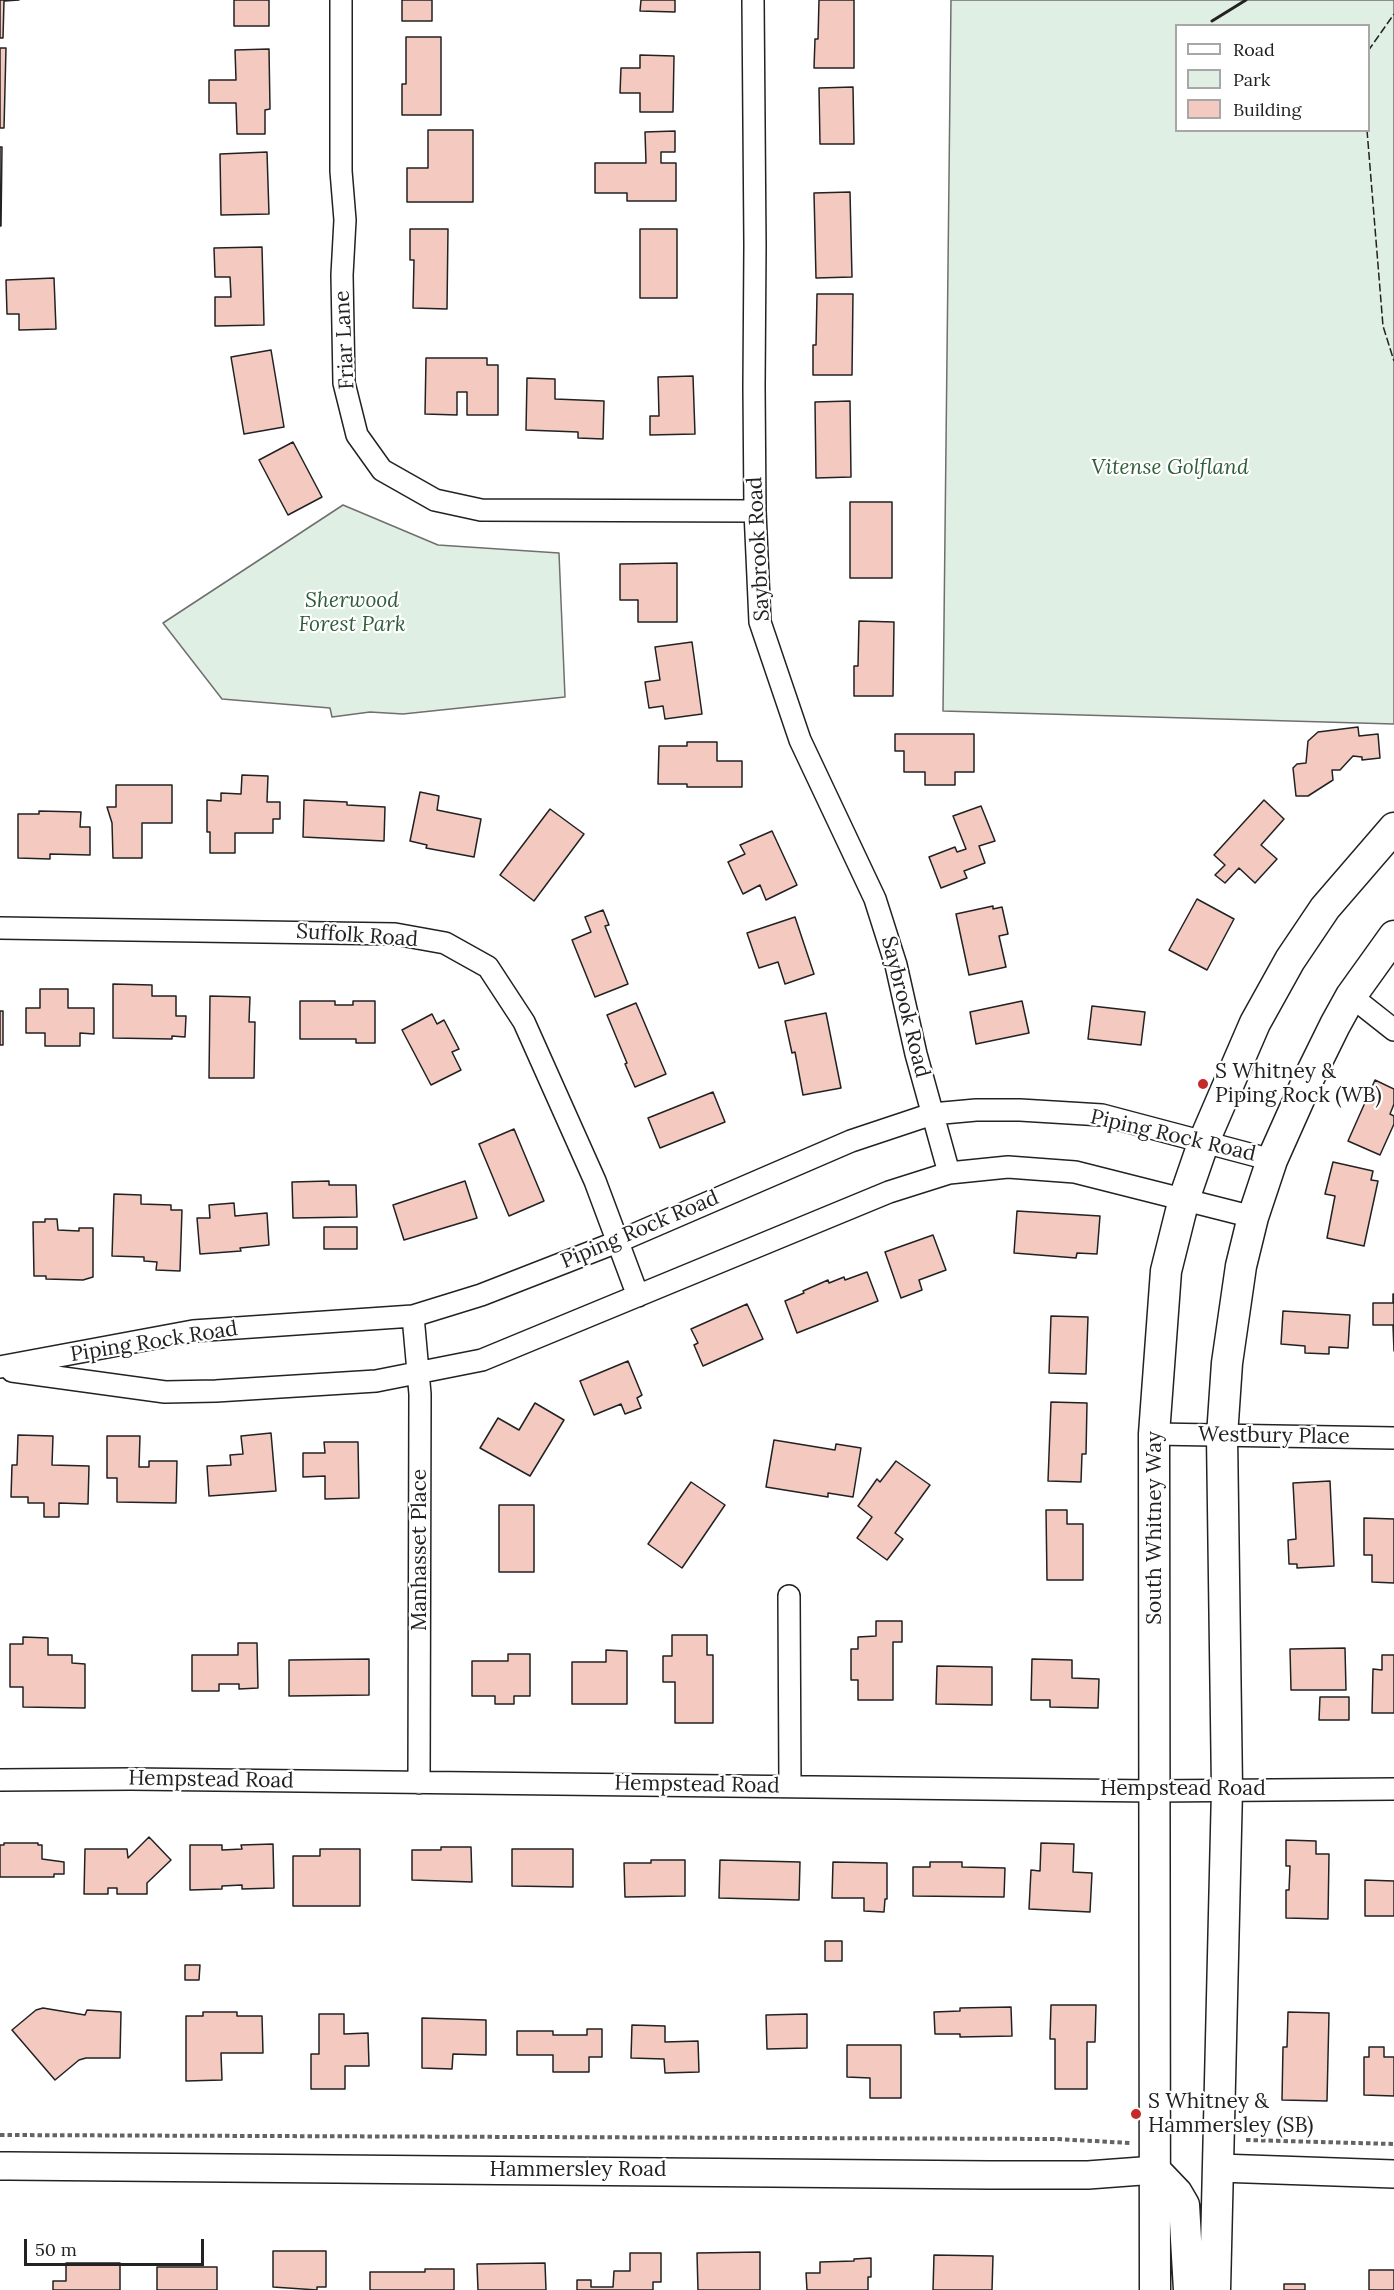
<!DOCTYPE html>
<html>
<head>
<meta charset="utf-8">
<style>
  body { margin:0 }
  #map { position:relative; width:1394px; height:2290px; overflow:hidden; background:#fff; font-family:Lora,serif }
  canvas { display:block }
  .legend { position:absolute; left:1175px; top:24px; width:195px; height:108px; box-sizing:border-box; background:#fff; border:2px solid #a7a7a7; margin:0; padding:8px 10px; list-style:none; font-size:18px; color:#222 }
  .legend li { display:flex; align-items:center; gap:12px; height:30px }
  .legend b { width:30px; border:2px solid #a7a7a7 }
  .scale { position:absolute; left:24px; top:2239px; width:180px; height:27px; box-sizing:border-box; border:3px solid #222; border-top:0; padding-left:8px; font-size:18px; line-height:21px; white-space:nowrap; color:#222; -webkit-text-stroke:4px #fff; paint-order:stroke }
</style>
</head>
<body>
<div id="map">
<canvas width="1394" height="2290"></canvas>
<ul class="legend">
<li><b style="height:8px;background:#fff"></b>Road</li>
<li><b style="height:16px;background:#e0efe3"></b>Park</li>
<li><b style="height:16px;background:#f3c9c0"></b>Building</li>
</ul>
<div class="scale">50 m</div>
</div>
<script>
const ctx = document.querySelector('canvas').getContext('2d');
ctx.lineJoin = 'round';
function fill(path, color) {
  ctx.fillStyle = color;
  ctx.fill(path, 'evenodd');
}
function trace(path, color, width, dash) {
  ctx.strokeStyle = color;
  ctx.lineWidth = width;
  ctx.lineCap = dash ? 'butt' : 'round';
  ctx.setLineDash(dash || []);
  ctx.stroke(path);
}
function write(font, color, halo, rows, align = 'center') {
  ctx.font = font + ' Lora,serif';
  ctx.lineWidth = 4.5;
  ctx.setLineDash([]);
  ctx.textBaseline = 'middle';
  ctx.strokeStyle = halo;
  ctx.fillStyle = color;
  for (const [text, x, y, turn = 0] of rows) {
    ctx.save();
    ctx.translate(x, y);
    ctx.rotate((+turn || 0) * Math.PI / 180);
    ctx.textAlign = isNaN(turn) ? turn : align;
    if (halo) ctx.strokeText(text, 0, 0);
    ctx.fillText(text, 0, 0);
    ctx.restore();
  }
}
const green = new Path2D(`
  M 951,0 L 1394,0 L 1394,724 L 943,711 ZM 1176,26 L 1368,26 L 1368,130 L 1176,130 Z
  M 343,505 L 438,545 L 559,553 L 565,697 L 403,714 L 370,712 L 332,717 L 330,708 L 222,699 L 163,623 Z`);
const building = new Path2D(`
  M 0,0 L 19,0 L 4,1 L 3,38 L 0,38 Z
  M 234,0 L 269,0 L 269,26 L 234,26 Z
  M 402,0 L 432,0 L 432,21 L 402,21 Z
  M 641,0 L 675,0 L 675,12 L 640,11 Z
  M 819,0 L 854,0 L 854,68 L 814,68 L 815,39 L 818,39 Z
  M 406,37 L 441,37 L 441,115 L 402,115 L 402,84 L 406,84 Z
  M 0,48 L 6,48 L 4,128 L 0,128 Z
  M 269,49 L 270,109 L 265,110 L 265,134 L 237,134 L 236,103 L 209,103 L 209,80 L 236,80 L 235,50 Z
  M 640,55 L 674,56 L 673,112 L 640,112 L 640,93 L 620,93 L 621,68 L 640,68 Z
  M 853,87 L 854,144 L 820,144 L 819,88 Z
  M 428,130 L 473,130 L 473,202 L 407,202 L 407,168 L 428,168 Z
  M 675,131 L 675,152 L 661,152 L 661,163 L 676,163 L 676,201 L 627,201 L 627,193 L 595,193 L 595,163 L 646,163 L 645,132 Z
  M 0,147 L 2,147 L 1,226 L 0,226 Z
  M 267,152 L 269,214 L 221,215 L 220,154 Z
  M 850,192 L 852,277 L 816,278 L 814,193 Z
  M 410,229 L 448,229 L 447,309 L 413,308 L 414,260 L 410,260 Z
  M 640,229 L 677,229 L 677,298 L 640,298 Z
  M 262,247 L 264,325 L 215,326 L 215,297 L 231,297 L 230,277 L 215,277 L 214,248 Z
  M 54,278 L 56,329 L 19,330 L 19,314 L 7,314 L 6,280 Z
  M 817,294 L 853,294 L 852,375 L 813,375 L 813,345 L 816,345 Z
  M 271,350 L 284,427 L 244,434 L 231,357 Z
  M 426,358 L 487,358 L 487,365 L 498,365 L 498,415 L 467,415 L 467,392 L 457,392 L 457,415 L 425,414 Z
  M 693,376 L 695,434 L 650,435 L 650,416 L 659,416 L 658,377 Z
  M 527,378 L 555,379 L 555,399 L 604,401 L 603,439 L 578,438 L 578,432 L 526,430 Z
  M 850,401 L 851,477 L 816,478 L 815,402 Z
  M 293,442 L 322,497 L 288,515 L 259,460 Z
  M 850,502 L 892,502 L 892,578 L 850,578 Z
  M 677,563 L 677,622 L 638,622 L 638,600 L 620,600 L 620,564 Z
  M 859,621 L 894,622 L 893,696 L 854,696 L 854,666 L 858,666 Z
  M 692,642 L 702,714 L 665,719 L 663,706 L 649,708 L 645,682 L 660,680 L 655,647 Z
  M 1358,727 L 1359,736 L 1378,734 L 1380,758 L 1362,760 L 1362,757 L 1353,756 L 1340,770 L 1332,770 L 1333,780 L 1308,796 L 1296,796 L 1293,768 L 1297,764 L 1306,763 L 1308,741 L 1318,732 Z
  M 895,734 L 974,734 L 974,772 L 955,772 L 955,785 L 925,785 L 925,772 L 904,772 L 904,751 L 895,751 Z
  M 687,742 L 717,742 L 717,761 L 742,761 L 742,787 L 687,787 L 687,784 L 658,784 L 659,746 L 687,746 Z
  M 242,775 L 268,776 L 267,802 L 280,802 L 280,819 L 273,819 L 273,833 L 235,833 L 235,853 L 210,853 L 210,832 L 207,832 L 207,800 L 221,801 L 221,793 L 241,794 Z
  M 116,785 L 172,785 L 172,823 L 142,823 L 142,858 L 113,858 L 112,823 L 107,807 L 116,807 Z
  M 420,792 L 439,796 L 437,810 L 481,819 L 474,857 L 426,848 L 427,845 L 410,841 Z
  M 304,800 L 347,802 L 347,805 L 385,807 L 384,841 L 303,837 Z
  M 1264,800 L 1284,819 L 1261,845 L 1277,859 L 1255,883 L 1239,868 L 1225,883 L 1215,875 L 1225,865 L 1214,855 Z
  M 981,806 L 995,841 L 979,846 L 985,863 L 964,871 L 967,878 L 941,888 L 929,857 L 955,847 L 957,852 L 966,849 L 953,816 Z
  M 550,809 L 584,834 L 534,901 L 500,875 Z
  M 39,811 L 81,812 L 80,827 L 90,827 L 90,855 L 50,854 L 50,859 L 18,858 L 18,814 L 39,814 Z
  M 772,831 L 797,885 L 766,900 L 760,885 L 743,894 L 728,862 L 745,854 L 740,845 Z
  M 1197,899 L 1234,919 L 1207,970 L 1169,950 Z
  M 993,906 L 993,909 L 1002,907 L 1008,934 L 999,936 L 1006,967 L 969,975 L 956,914 Z
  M 603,910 L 609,925 L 605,926 L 628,984 L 595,997 L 572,940 L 591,932 L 585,917 Z
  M 795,917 L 814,974 L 785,984 L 778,962 L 759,968 L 747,933 Z
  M 113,984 L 152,985 L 152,996 L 176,996 L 176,1016 L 186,1016 L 185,1037 L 172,1036 L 172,1039 L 113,1038 Z
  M 40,989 L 68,989 L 68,1008 L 94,1008 L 94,1034 L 80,1033 L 80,1046 L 45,1046 L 45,1033 L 26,1033 L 26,1008 L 40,1008 Z
  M 210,996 L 250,997 L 249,1022 L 255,1022 L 254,1078 L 209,1078 Z
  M 300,1001 L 335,1001 L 335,1005 L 353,1005 L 353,1001 L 375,1001 L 375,1043 L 356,1043 L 356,1039 L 300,1039 Z
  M 1022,1001 L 1029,1033 L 976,1044 L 970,1012 Z
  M 636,1003 L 666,1074 L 635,1087 L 625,1064 L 627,1063 L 607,1015 Z
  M 1092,1006 L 1145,1012 L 1141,1045 L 1088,1039 Z
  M 0,1011 L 3,1011 L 3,1045 L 0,1045 Z
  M 826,1013 L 841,1088 L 803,1095 L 795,1052 L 792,1053 L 785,1021 Z
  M 432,1014 L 437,1024 L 444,1020 L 459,1049 L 452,1052 L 461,1070 L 431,1085 L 402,1030 Z
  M 1375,1080 L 1394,1089 L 1394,1104 L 1390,1114 L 1394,1116 L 1394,1124 L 1380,1155 L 1348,1141 Z
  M 713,1092 L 725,1122 L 660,1148 L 648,1118 Z
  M 514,1129 L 544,1201 L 509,1216 L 479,1144 Z
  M 1333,1162 L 1373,1171 L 1371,1180 L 1378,1181 L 1364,1246 L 1327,1238 L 1335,1196 L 1325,1194 Z
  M 329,1181 L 329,1185 L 356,1185 L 357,1217 L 293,1218 L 292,1182 Z
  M 465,1181 L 477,1218 L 404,1240 L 393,1205 Z
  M 114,1194 L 141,1195 L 141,1204 L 171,1205 L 171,1210 L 182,1210 L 180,1271 L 156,1270 L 157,1262 L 144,1261 L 144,1257 L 112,1256 Z
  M 234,1203 L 235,1216 L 267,1213 L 269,1245 L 240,1248 L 241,1251 L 200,1254 L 197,1218 L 210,1218 L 209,1205 Z
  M 1017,1211 L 1100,1216 L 1097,1254 L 1077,1253 L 1076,1258 L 1014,1253 Z
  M 45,1219 L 57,1219 L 58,1230 L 79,1231 L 79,1228 L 93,1228 L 93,1277 L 83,1280 L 46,1279 L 46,1276 L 34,1276 L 33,1222 L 45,1222 Z
  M 324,1227 L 357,1227 L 357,1249 L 324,1249 Z
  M 933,1235 L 946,1270 L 919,1280 L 922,1290 L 901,1298 L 885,1252 Z
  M 867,1272 L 878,1301 L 797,1333 L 785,1301 L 804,1293 L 803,1291 L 828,1280 L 829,1283 L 844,1277 L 845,1280 Z
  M 1393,1294 L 1394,1294 L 1394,1351 L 1393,1325 L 1373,1325 L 1373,1303 L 1393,1303 Z
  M 747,1304 L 763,1339 L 703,1366 L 694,1345 L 698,1343 L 691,1329 Z
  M 1283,1311 L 1350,1315 L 1348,1348 L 1329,1347 L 1329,1354 L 1305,1353 L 1305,1346 L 1281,1344 Z
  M 1051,1316 L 1088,1317 L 1086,1374 L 1049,1373 Z
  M 628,1361 L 642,1395 L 637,1398 L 641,1408 L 625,1414 L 621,1404 L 594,1415 L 580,1381 Z
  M 1051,1402 L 1087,1403 L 1086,1454 L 1082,1454 L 1081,1482 L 1048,1481 Z
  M 535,1403 L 564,1420 L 530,1476 L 480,1448 L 498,1418 L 519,1430 Z
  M 271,1433 L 276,1491 L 209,1496 L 207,1466 L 231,1465 L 230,1455 L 243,1454 L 241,1436 Z
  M 18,1435 L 53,1436 L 52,1465 L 89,1466 L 88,1504 L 59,1503 L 59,1517 L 44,1517 L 44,1503 L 28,1503 L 28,1497 L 11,1497 L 12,1465 L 17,1465 Z
  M 107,1436 L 140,1436 L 139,1467 L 149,1467 L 149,1461 L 177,1461 L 176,1503 L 117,1502 L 117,1478 L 107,1478 Z
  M 774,1440 L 835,1450 L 836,1444 L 861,1448 L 853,1497 L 828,1493 L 828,1497 L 766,1487 Z
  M 324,1442 L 358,1442 L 359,1498 L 325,1499 L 325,1476 L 303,1477 L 303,1453 L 325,1453 Z
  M 896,1461 L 930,1485 L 895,1533 L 903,1539 L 887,1560 L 857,1538 L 872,1517 L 858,1506 L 877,1479 L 880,1482 Z
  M 1330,1481 L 1334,1566 L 1297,1568 L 1297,1564 L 1289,1564 L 1288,1540 L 1296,1539 L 1293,1483 Z
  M 691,1482 L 725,1505 L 682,1568 L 648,1544 Z
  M 499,1505 L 534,1505 L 534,1572 L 499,1572 Z
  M 1046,1510 L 1067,1510 L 1067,1524 L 1083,1524 L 1083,1580 L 1047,1580 Z
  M 1364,1518 L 1394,1519 L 1394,1583 L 1372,1582 L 1372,1555 L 1364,1555 Z
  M 876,1621 L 902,1621 L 902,1642 L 893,1642 L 893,1700 L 858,1700 L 858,1680 L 851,1680 L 851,1649 L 858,1649 L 858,1637 L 876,1636 Z
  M 672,1635 L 707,1635 L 707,1655 L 713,1655 L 713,1723 L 675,1723 L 675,1682 L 663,1682 L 663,1656 L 672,1656 Z
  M 23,1637 L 48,1638 L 48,1655 L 72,1655 L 72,1663 L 85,1664 L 85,1708 L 23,1707 L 23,1687 L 10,1687 L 10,1644 L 23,1644 Z
  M 238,1643 L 257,1643 L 258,1688 L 239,1689 L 239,1684 L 219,1684 L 219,1691 L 192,1691 L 192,1655 L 238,1655 Z
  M 1345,1648 L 1346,1690 L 1291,1690 L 1290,1649 Z
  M 606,1650 L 627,1651 L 627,1704 L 572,1704 L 572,1662 L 606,1662 Z
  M 508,1654 L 530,1654 L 530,1696 L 514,1696 L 514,1704 L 495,1704 L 495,1696 L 472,1696 L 472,1661 L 508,1661 Z
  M 1382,1655 L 1394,1655 L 1394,1713 L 1372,1713 L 1373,1669 L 1382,1670 Z
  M 369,1659 L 369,1695 L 289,1696 L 289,1660 Z
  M 1032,1659 L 1072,1660 L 1072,1678 L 1099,1679 L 1098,1708 L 1050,1707 L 1050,1700 L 1031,1700 Z
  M 937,1666 L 992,1667 L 992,1705 L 936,1704 Z
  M 1320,1697 L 1349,1697 L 1349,1720 L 1319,1720 Z
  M 149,1837 L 171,1860 L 147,1883 L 147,1894 L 117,1894 L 117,1888 L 108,1888 L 108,1894 L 84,1894 L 85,1849 L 127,1849 L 128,1858 Z
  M 1286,1840 L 1316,1841 L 1316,1854 L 1329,1854 L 1328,1919 L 1286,1918 L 1286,1890 L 1289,1890 L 1290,1866 L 1286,1866 Z
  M 4,1843 L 38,1843 L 38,1845 L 42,1845 L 42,1859 L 64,1862 L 64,1874 L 54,1874 L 54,1877 L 0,1877 L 0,1845 L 4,1845 Z
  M 1041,1843 L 1074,1844 L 1073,1872 L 1092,1873 L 1090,1912 L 1029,1909 L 1031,1870 L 1040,1871 Z
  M 273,1844 L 274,1888 L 242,1889 L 242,1885 L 222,1886 L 222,1889 L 190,1890 L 190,1845 L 222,1845 L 222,1850 L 242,1849 L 241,1845 Z
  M 441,1847 L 471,1847 L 472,1882 L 412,1880 L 412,1850 L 441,1850 Z
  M 320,1849 L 360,1849 L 360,1906 L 293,1906 L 293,1856 L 320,1856 Z
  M 512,1849 L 573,1849 L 573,1887 L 512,1886 Z
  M 651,1860 L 685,1860 L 685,1896 L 625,1897 L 624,1863 L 651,1863 Z
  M 720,1860 L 800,1862 L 799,1900 L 719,1898 Z
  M 833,1862 L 887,1863 L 887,1899 L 885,1899 L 884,1912 L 864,1911 L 864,1898 L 832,1898 Z
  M 930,1862 L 962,1862 L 962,1867 L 1005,1868 L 1004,1897 L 913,1896 L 913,1867 L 930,1867 Z
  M 1365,1880 L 1394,1881 L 1394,1916 L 1365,1916 Z
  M 825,1941 L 842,1941 L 842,1961 L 825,1961 Z
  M 185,1965 L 200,1965 L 199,1980 L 185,1980 Z
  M 1051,2005 L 1096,2005 L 1095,2042 L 1087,2042 L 1087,2089 L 1055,2089 L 1055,2039 L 1050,2039 Z
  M 1011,2007 L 1012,2036 L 960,2037 L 960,2034 L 935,2034 L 934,2012 L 960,2011 L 960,2008 Z
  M 43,2008 L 85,2015 L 87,2010 L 121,2012 L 120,2058 L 86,2058 L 79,2060 L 55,2080 L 12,2030 L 36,2010 Z
  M 203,2012 L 237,2012 L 237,2016 L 262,2016 L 263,2053 L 221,2053 L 222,2080 L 186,2081 L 186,2016 L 203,2016 Z
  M 1288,2012 L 1329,2013 L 1327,2101 L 1282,2100 L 1283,2047 L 1287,2047 Z
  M 319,2014 L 344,2014 L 344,2034 L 368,2033 L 369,2066 L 345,2066 L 345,2089 L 311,2089 L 311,2054 L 319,2054 Z
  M 807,2014 L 807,2048 L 767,2049 L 766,2015 Z
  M 422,2018 L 486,2020 L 486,2055 L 453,2054 L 452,2069 L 422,2068 Z
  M 632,2025 L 665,2026 L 665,2042 L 698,2041 L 699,2072 L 665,2073 L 664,2059 L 631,2058 Z
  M 587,2029 L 602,2029 L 602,2057 L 589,2057 L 589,2072 L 553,2072 L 553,2055 L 517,2055 L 517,2031 L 553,2031 L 553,2035 L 587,2035 Z
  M 847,2045 L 901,2045 L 901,2098 L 870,2098 L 870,2078 L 847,2077 Z
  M 1369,2047 L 1384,2047 L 1384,2057 L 1394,2057 L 1394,2096 L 1364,2095 L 1364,2057 L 1369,2057 Z
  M 273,2251 L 326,2251 L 326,2287 L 317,2287 L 317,2290 L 273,2287 Z
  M 760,2252 L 760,2290 L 698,2290 L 697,2253 Z
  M 630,2253 L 661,2253 L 661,2282 L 653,2282 L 653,2290 L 577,2290 L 577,2280 L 591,2280 L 591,2287 L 613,2287 L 614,2271 L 630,2271 Z
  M 934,2255 L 993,2256 L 992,2290 L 933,2290 Z
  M 871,2258 L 871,2277 L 868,2277 L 868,2290 L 807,2290 L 806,2273 L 820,2273 L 820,2262 L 854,2261 L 854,2259 Z
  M 66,2263 L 120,2263 L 120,2290 L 53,2290 L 53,2281 L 66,2281 Z
  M 545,2263 L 546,2290 L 478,2290 L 477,2264 Z
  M 157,2267 L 217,2267 L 217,2290 L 157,2290 Z
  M 425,2269 L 454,2269 L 454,2290 L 370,2290 L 370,2272 L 425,2272 Z
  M 1369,2270 L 1394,2270 L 1394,2290 L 1369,2290 Z
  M 1284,2284 L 1305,2284 L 1305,2290 L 1284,2290 Z`);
const path = new Path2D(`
  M 0,2135 L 1056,2139 L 1130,2143
  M 1246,2140 L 1394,2144`);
const minor = new Path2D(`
  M 341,0 L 341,171 L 345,220 L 342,275 L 344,383 L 357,435 L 382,470 L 435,500 L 481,510 L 755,511
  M 753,0 L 755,245 L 754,387 L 755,511 L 760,622 L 800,740 L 875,899 L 896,965 L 916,1054 L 949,1173
  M 0,928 L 395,934 L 445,943 L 488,967 L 524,1022 L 595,1181 L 638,1296
  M 1351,996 L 1394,1030
  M 413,1316 L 420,1394 L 419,1783
  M 0,1367 L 193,1331 L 413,1316 L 481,1295 L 617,1242 L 851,1141 L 932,1114 L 976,1110 L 1020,1110 L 1102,1115 L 1272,1160
  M 12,1371 L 165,1392 L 216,1391 L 376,1381 L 482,1360 L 889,1192 L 949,1173 L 1008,1167 L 1075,1172 L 1253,1217
  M 1154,1434 L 1394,1438
  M 789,1596 L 790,1786
  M 0,1780 L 131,1779 L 1153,1791 L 1394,1789`);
const tertiary = new Path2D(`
  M 0,2166 C 330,2167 660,2171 989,2175 L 1088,2175 L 1155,2170
  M 1219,2168 L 1394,2174`);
const secondary = new Path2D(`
  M 1155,2170 L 1177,2193 L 1184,2205 L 1189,2290
  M 1155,2290 L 1154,1434 L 1166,1271 L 1184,1199 L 1204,1141 L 1255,1023 L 1290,960 L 1325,908 L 1394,828
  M 1215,2290 L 1227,1789 L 1222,1436 L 1227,1363 L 1241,1266 L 1253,1217 L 1272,1160 L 1305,1086 L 1335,1025 L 1351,996 L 1394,936`);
const fence = new Path2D(`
  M 1368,51 L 1394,14
  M 1367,130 L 1383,326 L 1394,361`);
const wall = new Path2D(`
  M 1212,21 L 1246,0`);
const markers = [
  [1203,1084,6,"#c62828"],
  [1136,2114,6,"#c62828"]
];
const streetNames = [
  ["Friar Lane",345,340,-93],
  ["Saybrook Road",759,549,-93],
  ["Suffolk Road",357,936,4],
  ["Saybrook Road",905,1007,76],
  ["Piping Rock Road",1173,1136,13],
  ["Piping Rock Road",640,1230,-23],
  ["Piping Rock Road",154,1342,-9],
  ["Westbury Place",1274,1436,1],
  ["South Whitney Way",1155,1528,-90],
  ["Manhasset Place",420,1550,-90],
  ["Hempstead Road",211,1780,1],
  ["Hempstead Road",697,1785,1],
  ["Hempstead Road",1183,1789],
  ["Hammersley Road",578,2170]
];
const parkNames = [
  ["Vitense Golfland",1170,468],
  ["Sherwood",352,601],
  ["Forest Park",352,625]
];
const poiNames = [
  ["S Whitney &",1215,1072],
  ["Piping Rock (WB)",1215,1096],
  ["S Whitney &",1148,2102],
  ["Hammersley (SB)",1148,2126]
];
fill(green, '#e0efe3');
trace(green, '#6f6f6f', 1.5);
fill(building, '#f3c9c0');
trace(building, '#222', 1.5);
trace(minor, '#222', 24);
trace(tertiary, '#222', 30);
trace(secondary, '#222', 33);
trace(path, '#646464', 4, [4.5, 3]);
trace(minor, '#fff', 21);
trace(tertiary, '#fff', 27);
trace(secondary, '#fff', 30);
trace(fence, '#222', 1.5, [8, 3]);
trace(wall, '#222', 3);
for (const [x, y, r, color] of markers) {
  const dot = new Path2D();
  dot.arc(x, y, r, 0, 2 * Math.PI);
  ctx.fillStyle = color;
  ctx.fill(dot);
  trace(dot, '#fff', 2);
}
write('21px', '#222', '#fff', streetNames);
write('italic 21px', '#2f5e38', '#fff', parkNames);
write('21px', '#222', '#fff', poiNames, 'left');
</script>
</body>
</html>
